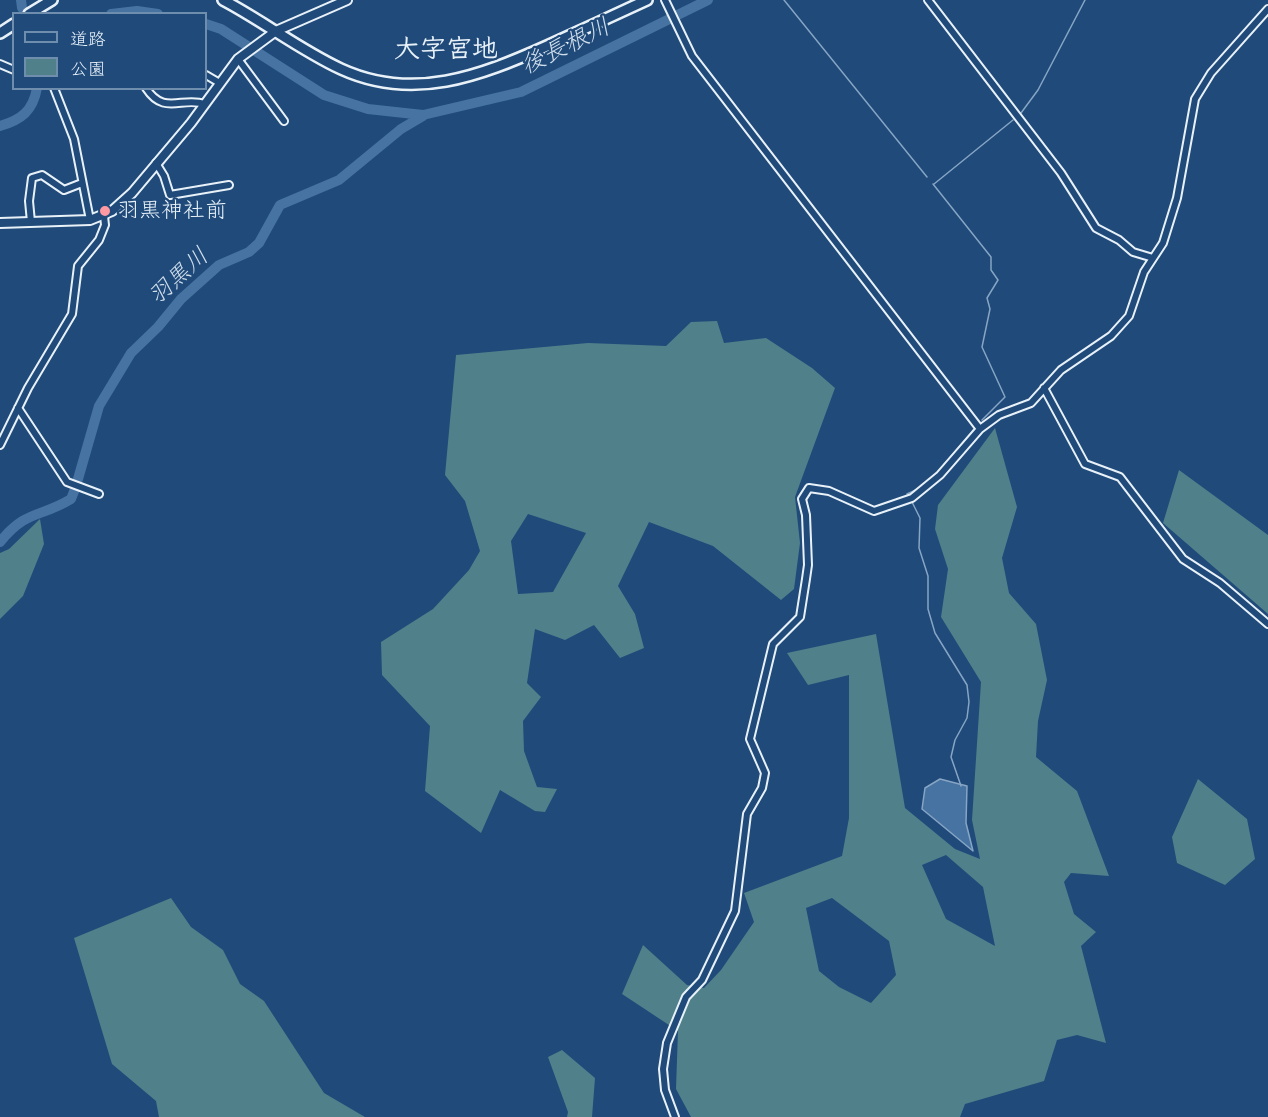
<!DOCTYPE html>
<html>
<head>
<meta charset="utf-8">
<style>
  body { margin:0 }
  #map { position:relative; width:1268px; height:1117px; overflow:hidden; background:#1f4a7a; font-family:"Shantell Sans","Klee One",sans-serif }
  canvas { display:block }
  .legend { position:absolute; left:12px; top:12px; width:195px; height:78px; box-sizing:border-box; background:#1f4a7a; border:2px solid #6f8dac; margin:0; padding:8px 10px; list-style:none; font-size:18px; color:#e8f1f8 }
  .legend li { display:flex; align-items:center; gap:12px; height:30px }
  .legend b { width:30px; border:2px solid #6f8dac }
</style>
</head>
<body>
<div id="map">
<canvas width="1268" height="1117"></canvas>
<ul class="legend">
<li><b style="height:8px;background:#1f4a7a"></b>道路</li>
<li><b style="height:16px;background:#50808a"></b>公園</li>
</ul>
</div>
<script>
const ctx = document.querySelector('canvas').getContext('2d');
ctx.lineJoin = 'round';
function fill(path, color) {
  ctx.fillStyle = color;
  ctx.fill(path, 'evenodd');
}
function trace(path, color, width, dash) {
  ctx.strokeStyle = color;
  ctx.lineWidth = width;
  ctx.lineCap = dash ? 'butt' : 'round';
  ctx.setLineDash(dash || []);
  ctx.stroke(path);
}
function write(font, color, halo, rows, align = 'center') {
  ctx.font = font + ' "Shantell Sans","Klee One",sans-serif';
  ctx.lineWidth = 4.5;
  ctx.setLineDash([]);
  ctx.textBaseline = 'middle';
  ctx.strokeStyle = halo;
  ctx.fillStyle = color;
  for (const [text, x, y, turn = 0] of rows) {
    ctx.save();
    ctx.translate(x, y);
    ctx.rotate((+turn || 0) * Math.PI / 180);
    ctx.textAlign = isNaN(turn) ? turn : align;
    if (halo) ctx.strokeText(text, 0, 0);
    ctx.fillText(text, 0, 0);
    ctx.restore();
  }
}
const green = new Path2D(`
  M 717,321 L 724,343 L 766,338 L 812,368 L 835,388 L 795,497 L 800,543 L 794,589 L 781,600 L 713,546 L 649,522 L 618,586 L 635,614 L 644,648 L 620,658 L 594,625 L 565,640 L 535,629 L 527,683 L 541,697 L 523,721 L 524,751 L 537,787 L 557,789 L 545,812 L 535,811 L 500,790 L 481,833 L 425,791 L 430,726 L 382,675 L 381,642 L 433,609 L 469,570 L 480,551 L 465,501 L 445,475 L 456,355 L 588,343 L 666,346 L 691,322 ZM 528,514 L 586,533 L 553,592 L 518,594 L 511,541 Z
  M 995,428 L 1017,507 L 1002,558 L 1009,593 L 1036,624 L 1047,680 L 1038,721 L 1036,757 L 1077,791 L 1109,876 L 1071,873 L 1064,882 L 1074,914 L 1096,932 L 1081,946 L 1106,1043 L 1077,1035 L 1057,1040 L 1044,1081 L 965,1104 L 960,1117 L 691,1117 L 676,1089 L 678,1031 L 622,994 L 643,945 L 687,985 L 704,988 L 721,970 L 754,922 L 744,893 L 842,856 L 849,818 L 849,675 L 808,685 L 787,653 L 876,634 L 905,808 L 955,849 L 980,859 L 972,820 L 981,682 L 941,617 L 948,569 L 935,529 L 938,505 ZM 946,855 L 983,887 L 995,946 L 946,919 L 922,865 ZM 832,898 L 889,941 L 896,975 L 871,1003 L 839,987 L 819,971 L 806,908 Z
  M 1179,470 L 1268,535 L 1268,614 L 1163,523 Z
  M 40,519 L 44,544 L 23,596 L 0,619 L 0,553 L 9,549 Z
  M 1198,779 L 1247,819 L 1255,859 L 1225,885 L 1177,863 L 1172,837 Z
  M 171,898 L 191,927 L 223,950 L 240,984 L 264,1001 L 324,1093 L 365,1117 L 159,1117 L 156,1101 L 112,1064 L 74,938 Z
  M 562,1050 L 595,1078 L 592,1117 L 567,1117 L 568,1112 L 548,1057 Z`);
const water = new Path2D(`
  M 940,779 L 967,786 L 966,823 L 973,851 L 922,809 L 925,788 Z`);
const stream = new Path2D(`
  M 784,0 L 927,177
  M 1021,113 L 1038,90 L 1085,0
  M 933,184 L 991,257 L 991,270 L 998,280 L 987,298 L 990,309 L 982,347 L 1005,397 L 982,420
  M 934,184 L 1013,120
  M 937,473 L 974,429
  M 907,494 L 920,488
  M 912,502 L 920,518 L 919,548 L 928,576 L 928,609 L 935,633 L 967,685 L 969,702 L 967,718 L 955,740 L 951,757 L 961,786`);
const river = new Path2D(`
  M 21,0 L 22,8
  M 111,14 L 137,11 L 158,14
  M 206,24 L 221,29 L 324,95 L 368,109 L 423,115 L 521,92 L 708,0
  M 0,126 C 21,120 33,111 37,88
  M 78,479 L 99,406 L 131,353 L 158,327 L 181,299 L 219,265 L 249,252 L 259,243 L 280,205 L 339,180 L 401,129 L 423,116
  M 0,542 C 27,509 40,518 71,499 L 75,489`);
const minor = new Path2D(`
  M 665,0 L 692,56 L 980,429
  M 928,0 L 1061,173 L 1096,228 L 1119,240 L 1133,252 L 1153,258
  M 238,59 L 284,121
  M 0,64 L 14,70
  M 206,75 L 218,82
  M 54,88 L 74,139 L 90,220
  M 146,88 C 164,116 182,96 205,104
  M 156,163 L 164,176 L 170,195 L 229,185
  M 31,222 L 29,201 L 32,178 L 42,175 L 64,190 L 82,183
  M 1044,388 L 1085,464 L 1120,477 L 1183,559 L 1220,583 L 1268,624
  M 18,408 L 67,482 L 99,494
  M 0,445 L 28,388 L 72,314 L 78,266 L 99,240 L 105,225 L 104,216
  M 675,1117 L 665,1090 L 663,1069 L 667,1043 L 686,997 L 702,980 L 735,911 L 747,814 L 762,788 L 765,773 L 750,739 L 773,644 L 800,617 L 806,579 L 808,565 L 806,515 L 802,499 L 809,488 L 829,491 L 874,511 L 912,498 L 940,475 L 980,429 L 999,415 L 1031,403 L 1061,370 L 1111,336 L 1129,316 L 1144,272 L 1163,243 L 1177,198 L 1195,99 L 1211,73 L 1268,9`);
const tertiary = new Path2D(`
  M 0,223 L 90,220 L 112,211 L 132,193 L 191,123 L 238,59 L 276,31 L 347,0`);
const primary = new Path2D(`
  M 223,0 C 263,21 300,50 341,69 C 413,102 480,76 547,46 C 580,31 614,15 647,0
  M 29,14 L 52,0
  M 0,33 L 14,24`);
const markers = [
  [105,211,6,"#ff9aa2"]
];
const poiNames = [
  ["羽黒神社前",117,211]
];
const waterNames = [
  ["後長根川",566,47,-26],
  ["羽黒川",179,277,-42]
];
const quarterNames = [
  ["大字宮地",446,50]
];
fill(green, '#50808a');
fill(water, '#4773a2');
trace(water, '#87a5c4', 1.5);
trace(stream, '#87a5c4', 1.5);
trace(river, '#4773a2', 10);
trace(minor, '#e8f1f8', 10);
trace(tertiary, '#e8f1f8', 12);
trace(primary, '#e8f1f8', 14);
trace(minor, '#1f4a7a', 6);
trace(tertiary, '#1f4a7a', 8);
trace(primary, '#1f4a7a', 9);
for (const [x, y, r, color] of markers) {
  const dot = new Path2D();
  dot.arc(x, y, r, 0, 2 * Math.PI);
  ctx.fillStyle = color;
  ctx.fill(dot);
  trace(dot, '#1f4a7a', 2);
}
write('22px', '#e8f1f8', '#1f4a7a', poiNames, 'left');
write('italic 24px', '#d0deeb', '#1f4a7a', waterNames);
write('bold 26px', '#e8f1f8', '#1f4a7a', quarterNames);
</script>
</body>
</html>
